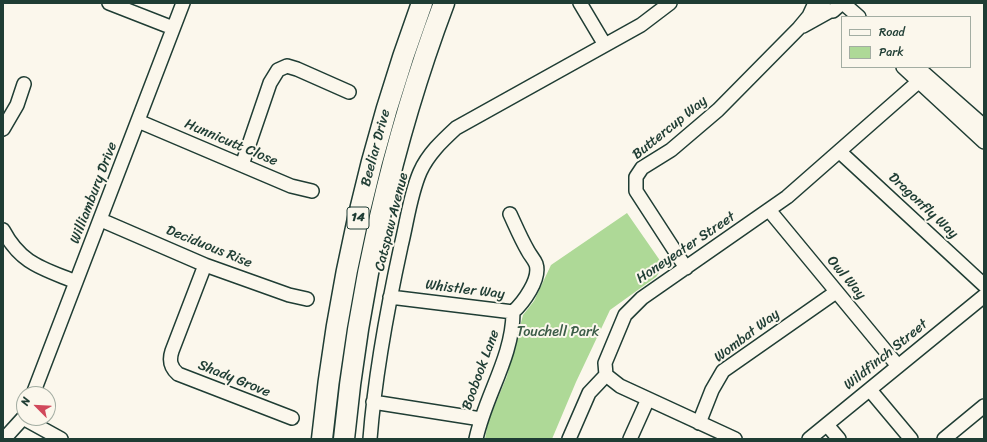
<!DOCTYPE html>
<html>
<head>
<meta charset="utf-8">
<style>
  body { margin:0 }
  #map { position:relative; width:987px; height:442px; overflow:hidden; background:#fbf7ec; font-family:Sriracha,sans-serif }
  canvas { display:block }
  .frame { position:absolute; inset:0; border:4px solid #1f3d34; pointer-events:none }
  .legend { position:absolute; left:841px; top:16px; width:130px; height:52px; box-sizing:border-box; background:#fbf7ec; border:1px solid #a3ada2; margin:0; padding:5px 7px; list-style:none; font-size:12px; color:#1f3d34 }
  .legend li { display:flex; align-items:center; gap:8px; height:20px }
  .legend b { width:20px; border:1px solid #a3ada2 }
  .north { position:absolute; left:16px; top:386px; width:40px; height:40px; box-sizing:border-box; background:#fbf7ec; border:1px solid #a3ada2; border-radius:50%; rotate:294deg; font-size:11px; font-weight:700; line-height:16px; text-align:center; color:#1f3d34 }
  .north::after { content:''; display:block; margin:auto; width:14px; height:18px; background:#d1495b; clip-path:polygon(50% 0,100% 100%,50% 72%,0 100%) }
</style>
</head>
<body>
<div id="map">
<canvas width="987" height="442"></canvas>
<div class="frame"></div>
<ul class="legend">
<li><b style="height:5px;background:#fbf7ec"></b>Road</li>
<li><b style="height:11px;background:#aed997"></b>Park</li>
</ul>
<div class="north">N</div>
</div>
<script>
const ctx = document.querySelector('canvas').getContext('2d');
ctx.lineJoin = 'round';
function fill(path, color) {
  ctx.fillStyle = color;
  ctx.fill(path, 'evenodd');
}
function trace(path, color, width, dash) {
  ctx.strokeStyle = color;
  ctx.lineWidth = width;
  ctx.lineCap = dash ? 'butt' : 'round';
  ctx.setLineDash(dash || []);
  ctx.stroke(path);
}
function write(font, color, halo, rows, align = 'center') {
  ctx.font = font + ' Sriracha,sans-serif';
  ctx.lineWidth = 4;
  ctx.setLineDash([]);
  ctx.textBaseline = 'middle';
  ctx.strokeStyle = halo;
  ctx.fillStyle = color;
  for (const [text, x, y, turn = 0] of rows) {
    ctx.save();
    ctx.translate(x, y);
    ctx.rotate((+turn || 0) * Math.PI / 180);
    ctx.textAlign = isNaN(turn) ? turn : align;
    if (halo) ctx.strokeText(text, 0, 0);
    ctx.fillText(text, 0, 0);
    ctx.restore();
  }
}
const green = new Path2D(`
  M 627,213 L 661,262 L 661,270 L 656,277 L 610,310 L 576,382 L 552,439 L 485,439 L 488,422 L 507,376 L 523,315 L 534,301 L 551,265 Z`);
const minor = new Path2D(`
  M 109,3 L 173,28
  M 580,3 L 605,45
  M 843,3 L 859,17
  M 823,10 L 833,11 L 842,3
  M 803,26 L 830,11
  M 903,67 L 984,142
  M 917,67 L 984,126
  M 138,121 L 291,186 L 312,191
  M 3,129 L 17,105 L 24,84
  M 840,152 L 984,285
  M 242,165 L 270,83 L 278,70 L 287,66 L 297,69 L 349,92
  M 769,210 L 898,366
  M 101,220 L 205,265 L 289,295 L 307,299
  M 3,230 C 21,264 42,268 76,282
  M 205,265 L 172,351 C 169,360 170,367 178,374 L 292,418
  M 686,268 L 636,191 L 636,177 L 642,168 L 671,150 L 718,110 L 799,28 L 809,16 L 815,3
  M 390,297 L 513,312 C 523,303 541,279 536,264 C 534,259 530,255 528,251 C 521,239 516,227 510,214
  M 870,390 L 911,439
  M 33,394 L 183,3
  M 373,402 L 481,419
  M 23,418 L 61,439
  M 699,423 L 712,390 L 723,371 L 836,292
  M 827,425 L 839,439
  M 4,439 L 24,417
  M 370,439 C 375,374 387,310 401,246 C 407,222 410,195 420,172 C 428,154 442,141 456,128 L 641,25 L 670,3
  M 476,439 C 485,396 513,357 513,312
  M 569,439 L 589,393 L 606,375
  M 630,439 L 648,399
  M 735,439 L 620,386 L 606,375 L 605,363 L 625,315 L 642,298 L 787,197 L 926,75
  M 809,439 L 984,296
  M 944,439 L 984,406`);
const highway = new Path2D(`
  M 322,439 C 337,290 370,144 422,3
  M 344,439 C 358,292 392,141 444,3`);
const shields = [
  [358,218,22]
];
const shieldNames = [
  ["14",358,218]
];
const streetNames = [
  ["Buttercup Way",670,128,-39],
  ["Hunnicutt Close",231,143,23],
  ["Beeliar Drive",376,148,-75],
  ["Williambury Drive",94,193,-69],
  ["Dragonfly Way",923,206,43],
  ["Catspaw Avenue",392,222,-76],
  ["Deciduous Rise",209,247,22],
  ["Honeyeater Street",686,248,-34],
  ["Owl Way",846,278,50],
  ["Whistler Way",465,290,7],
  ["Wombat Way",747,336,-37],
  ["Wildfinch Street",886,355,-39],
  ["Boobook Lane",481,370,-70],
  ["Shady Grove",234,379,22]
];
const parkNames = [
  ["Touchell Park",558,332]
];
fill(green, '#aed997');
trace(minor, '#1f3d34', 16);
trace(highway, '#1f3d34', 23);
trace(minor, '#fbf7ec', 13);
trace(highway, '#fbf7ec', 20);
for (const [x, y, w] of shields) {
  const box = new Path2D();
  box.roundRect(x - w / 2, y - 11, w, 22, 3);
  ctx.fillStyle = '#fbf7ec';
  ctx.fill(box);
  trace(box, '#1f3d34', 1);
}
write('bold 13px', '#1f3d34', null, shieldNames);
write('14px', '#1f3d34', '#fbf7ec', streetNames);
write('14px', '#3c5c48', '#fbf7ec', parkNames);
</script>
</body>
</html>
